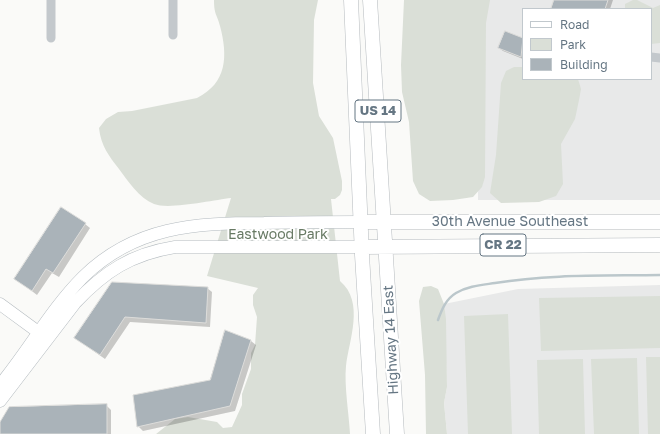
<!DOCTYPE html>
<html>
<head>
<meta charset="utf-8">
<style>
  body { margin:0 }
  #map { position:relative; width:660px; height:434px; overflow:hidden; background:#fafaf8; font-family:"Golos Text",sans-serif }
  canvas { display:block }
  .legend { position:absolute; left:522px; top:8px; width:130px; height:72px; box-sizing:border-box; background:#fff; border:1px solid #c1c8cd; margin:0; padding:5px 7px; list-style:none; font-size:12px; color:#657683 }
  .legend li { display:flex; align-items:center; gap:8px; height:20px }
  .legend b { width:20px; border:1px solid #c1c8cd }
</style>
</head>
<body>
<div id="map">
<canvas width="660" height="434"></canvas>
<ul class="legend">
<li><b style="height:5px;background:#fff"></b>Road</li>
<li><b style="height:11px;background:#dadfd7"></b>Park</li>
<li><b style="height:11px;background:#aab3b9"></b>Building</li>
</ul>
</div>
<script>
const ctx = document.querySelector('canvas').getContext('2d');
ctx.lineJoin = 'round';
function fill(path, color) {
  ctx.fillStyle = color;
  ctx.fill(path, 'evenodd');
}
function trace(path, color, width, dash) {
  ctx.strokeStyle = color;
  ctx.lineWidth = width;
  ctx.lineCap = dash ? 'butt' : 'round';
  ctx.setLineDash(dash || []);
  ctx.stroke(path);
}
function write(font, color, halo, rows, align = 'center') {
  ctx.font = font + ' "Golos Text",sans-serif';
  ctx.lineWidth = 4;
  ctx.setLineDash([]);
  ctx.textBaseline = 'middle';
  ctx.strokeStyle = halo;
  ctx.fillStyle = color;
  for (const [text, x, y, turn = 0] of rows) {
    ctx.save();
    ctx.translate(x, y);
    ctx.rotate((+turn || 0) * Math.PI / 180);
    ctx.textAlign = isNaN(turn) ? turn : align;
    if (halo) ctx.strokeText(text, 0, 0);
    ctx.fillText(text, 0, 0);
    ctx.restore();
  }
}
const built = new Path2D(`
  M 483,0 L 660,0 L 660,200 L 478,200 L 479,10 ZM 523,9 L 651,9 L 651,79 L 523,79 Z
  M 660,285 L 660,434 L 447,434 L 444,403 L 447,387 L 444,304 L 518,289 Z`);
const green = new Path2D(`
  M 214,0 L 318,0 L 314,20 L 313,83 L 319,116 L 333,138 L 342,181 L 342,190 L 340,195 L 335,199 L 331,199 L 340,281 C 365,302 349,340 346,366 C 344,385 349,414 350,434 L 156,434 L 175,419 L 188,417 L 217,422 L 223,428 L 232,427 L 242,405 L 242,394 L 251,369 L 251,353 L 255,345 L 257,317 L 253,305 L 253,295 L 258,288 L 207,276 L 231,198 C 213,200 169,210 154,204 C 139,198 128,181 119,169 C 109,156 101,146 99,128 L 106,119 L 118,112 L 132,111 L 197,98 C 227,83 228,56 220,26 C 217,14 214,15 214,0 Z
  M 404,0 L 490,0 L 486,23 L 485,177 L 482,187 L 473,197 L 453,200 L 430,201 L 419,194 L 413,181 L 409,122 L 402,92 L 401,65 Z
  M 633,0 L 637,0 L 653,8 L 660,5 L 660,43 L 651,44 L 651,9 L 625,9 L 625,4 Z
  M 514,67 L 523,67 L 523,79 L 578,79 L 581,89 L 579,100 L 575,119 L 561,144 L 563,184 L 556,196 L 539,202 L 501,203 L 490,193 L 496,155 L 501,83 L 506,71 Z
  M 431,286 L 438,289 L 444,304 L 446,319 L 447,387 L 444,403 L 447,434 L 426,434 L 425,375 L 419,301 L 423,287 Z
  M 660,296 L 660,348 L 541,351 L 539,298 Z
  M 508,314 L 512,434 L 468,434 L 464,316 Z
  M 646,357 L 660,357 L 660,434 L 648,434 Z
  M 637,358 L 639,434 L 594,434 L 591,359 Z
  M 583,359 L 585,434 L 539,434 L 537,360 Z`);
const shadow = new Path2D(`
  M 555,0 L 613,0 L 610,9 L 552,9 Z
  M 505,32 L 523,39 L 523,59 L 503,51 L 499,48 Z
  M 85,224 L 90,228 L 59,277 L 52,273 L 37,295 L 16,279 Z
  M 113,283 L 207,288 L 212,292 L 210,327 L 130,322 L 105,359 L 75,338 Z
  M 251,341 L 256,345 L 235,411 L 143,431 L 138,426 L 211,381 Z
  M 106,405 L 111,410 L 111,434 L 0,434 L 0,424 Z`);
const stream = new Path2D(`
  M 438,320 C 442,309 446,299 456,293 C 468,286 482,285 495,283 C 549,274 605,276 660,275`);
const building = new Path2D(`
  M 554,0 L 608,0 L 605,9 L 551,9 Z
  M 505,31 L 523,38 L 521,57 L 498,48 Z
  M 61,207 L 86,223 L 53,273 L 46,269 L 32,291 L 14,279 Z
  M 112,282 L 208,287 L 206,323 L 125,317 L 100,355 L 74,338 Z
  M 225,330 L 251,340 L 230,406 L 137,427 L 133,395 L 210,380 Z
  M 107,404 L 107,434 L 0,434 L 0,422 L 9,407 Z`);
const street = new Path2D(`
  M 173,0 L 173,35
  M 51,38 L 51,0
  M 651,57 L 660,58`);
const secondary = new Path2D(`
  M 0,304 L 45,337
  M 0,385 C 29,350 51,309 83,277 C 135,226 195,223 264,223 C 296,222 329,222 361,222
  M 0,401 L 75,303 C 104,272 131,254 175,247 L 362,247`);
const primary = new Path2D(`
  M 351,0 L 362,255 L 373,434
  M 370,0 L 397,434
  M 361,222 L 660,222
  M 362,247 L 660,245`);
const shields = [
  [378,111,46],
  [503,245,46]
];
const shieldNames = [
  ["US 14",378,111],
  ["CR 22",503,245]
];
const streetNames = [
  ["30th Avenue Southeast",510,222],
  ["Highway 14 East",391,340,-93]
];
const parkNames = [
  ["Eastwood Park",278,235]
];
fill(built, '#e8e9e9');
fill(green, '#dadfd7');
fill(shadow, '#0003');
trace(stream, '#bbc7cb', 2.5);
fill(building, '#aab3b9');
trace(building, '#dcdcda', 1);
trace(secondary, '#b3babf', 13);
trace(primary, '#b5babe', 15);
trace(street, '#c3c8cc', 9);
trace(secondary, '#fff', 12);
trace(primary, '#fff', 14);
for (const [x, y, w] of shields) {
  const box = new Path2D();
  box.roundRect(x - w / 2, y - 11, w, 22, 3);
  ctx.fillStyle = '#fff';
  ctx.fill(box);
  trace(box, '#657683', 1);
}
write('bold 13px', '#657683', null, shieldNames);
write('14px', '#657683', '#fff', streetNames);
write('14px', '#687a64', '#fff', parkNames);
</script>
</body>
</html>
